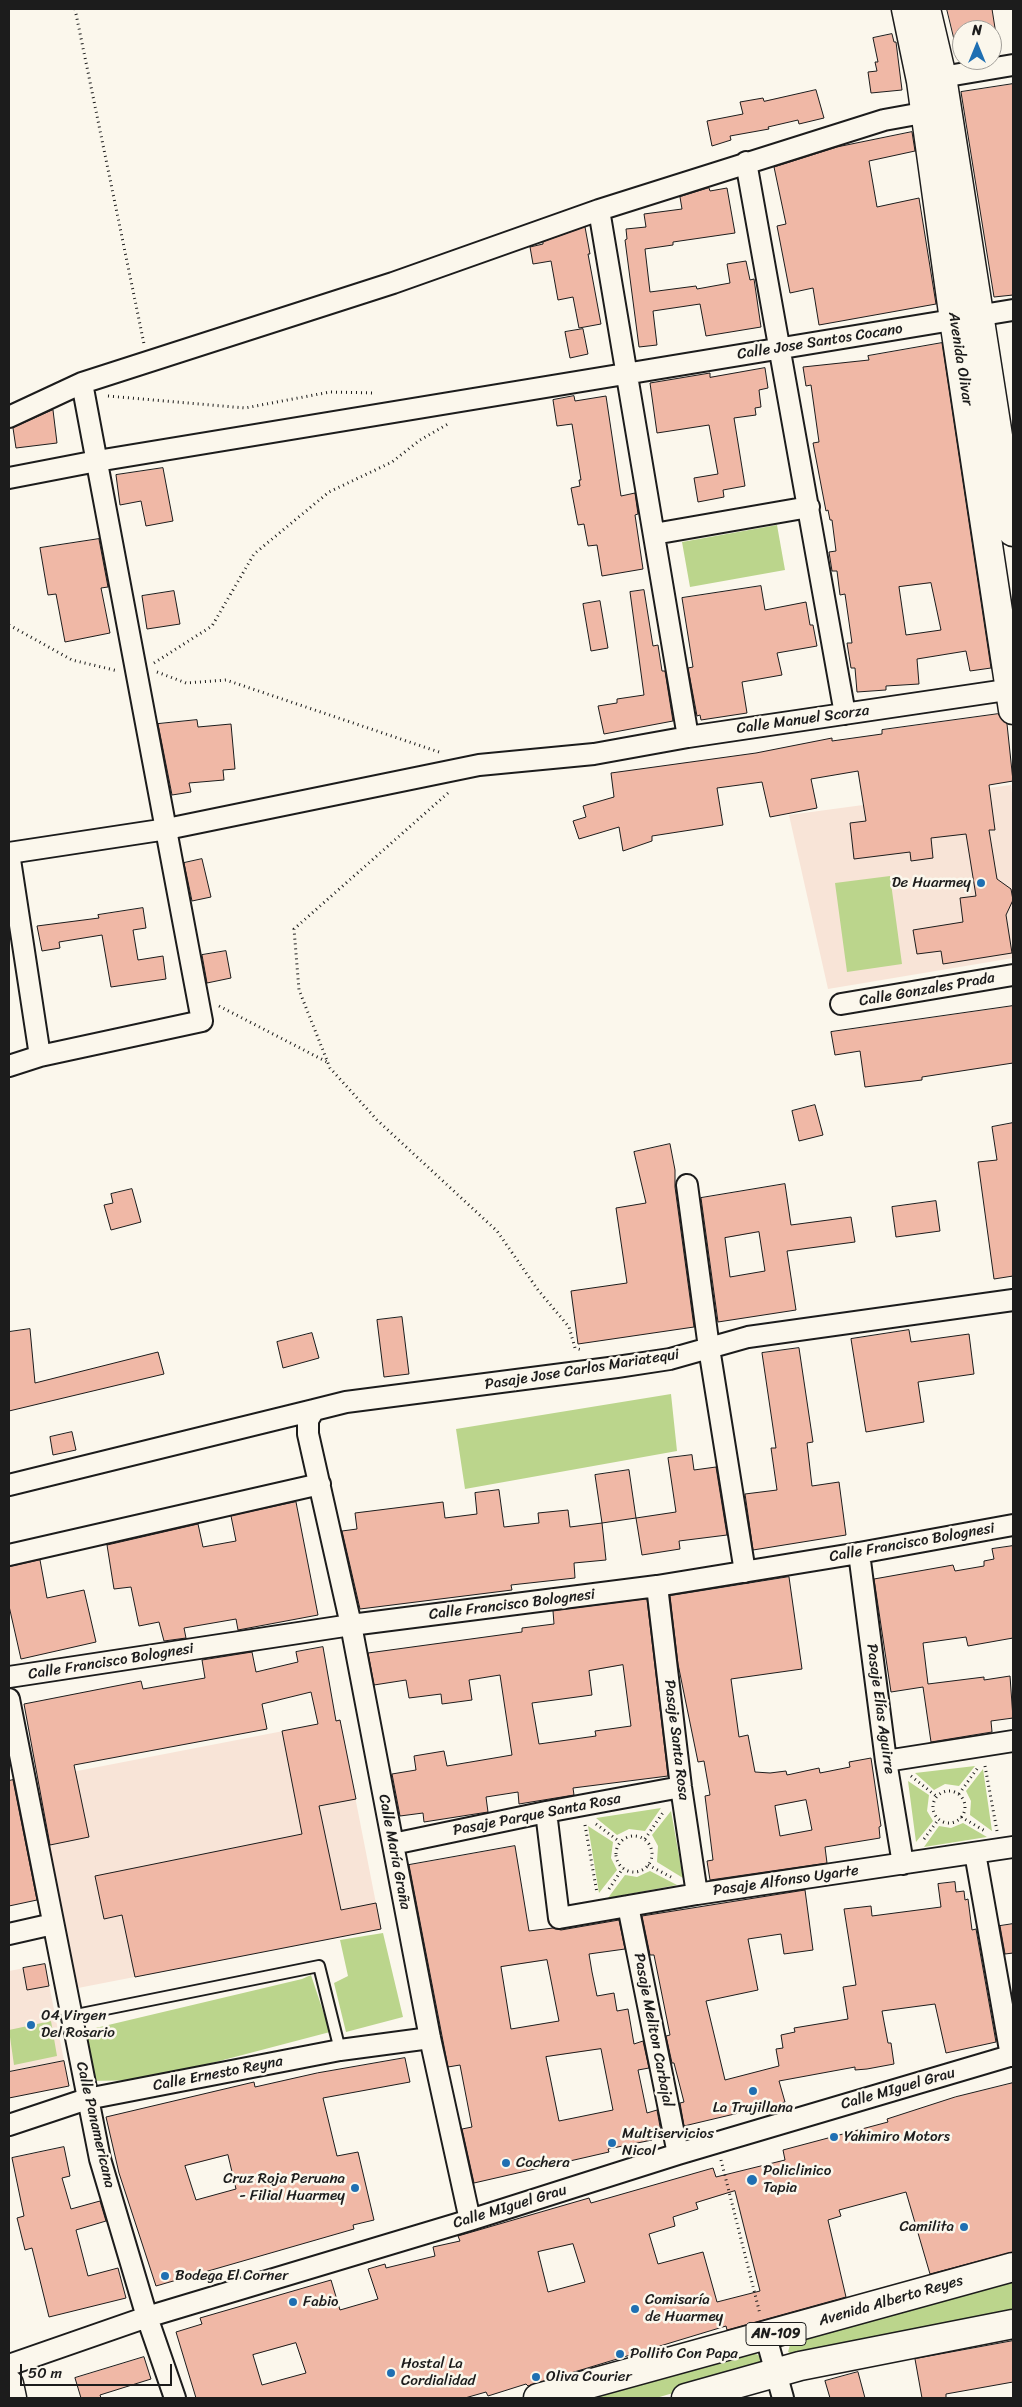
<!DOCTYPE html>
<html>
<head>
<meta charset="utf-8">
<style>
  body { margin:0 }
  #map { position:relative; width:1022px; height:2407px; overflow:hidden; background:#fbf7ec; font-family:Sriracha,sans-serif }
  canvas { display:block }
  .frame { position:absolute; inset:0; border:10px solid #1c1c1c; pointer-events:none }
  .north { position:absolute; left:952px; top:20px; width:50px; height:50px; box-sizing:border-box; background:#fbf7ec; border:1px solid #a29f99; border-radius:50%; rotate:0deg; font-size:14px; font-weight:700; line-height:20px; text-align:center; color:#1c1c1c }
  .north::after { content:''; display:block; margin:auto; width:18px; height:22px; background:#1f6fb2; clip-path:polygon(50% 0,100% 100%,50% 72%,0 100%) }
  .scale { position:absolute; left:20px; top:2364px; width:152px; height:22px; box-sizing:border-box; border:2px solid #1c1c1c; border-top:0; padding-left:6px; font-size:15px; line-height:18px; white-space:nowrap; color:#1c1c1c; -webkit-text-stroke:4px #fbf7ec; paint-order:stroke }
</style>
</head>
<body>
<div id="map">
<canvas width="1022" height="2407"></canvas>
<div class="frame"></div>
<div class="north">N</div>
<div class="scale">50 m</div>
</div>
<script>
const ctx = document.querySelector('canvas').getContext('2d');
ctx.lineJoin = 'round';
function fill(path, color) {
  ctx.fillStyle = color;
  ctx.fill(path, 'evenodd');
}
function trace(path, color, width, dash) {
  ctx.strokeStyle = color;
  ctx.lineWidth = width;
  ctx.lineCap = dash ? 'butt' : 'round';
  ctx.setLineDash(dash || []);
  ctx.stroke(path);
}
function write(font, color, halo, rows, align = 'center') {
  ctx.font = font + ' Sriracha,sans-serif';
  ctx.lineWidth = 5;
  ctx.setLineDash([]);
  ctx.textBaseline = 'middle';
  ctx.strokeStyle = halo;
  ctx.fillStyle = color;
  for (const [text, x, y, turn = 0] of rows) {
    ctx.save();
    ctx.translate(x, y);
    ctx.rotate((+turn || 0) * Math.PI / 180);
    ctx.textAlign = isNaN(turn) ? turn : align;
    if (halo) ctx.strokeText(text, 0, 0);
    ctx.fillText(text, 0, 0);
    ctx.restore();
  }
}
const built = new Path2D(`
  M 1011,785 L 1013,801 L 1013,958 L 828,989 L 789,815 Z
  M 340,1720 L 381,1929 L 78,1988 L 36,1779 Z
  M 45,1964 L 69,2086 L 9,2098 L 9,1971 Z`);
const green = new Path2D(`
  M 777,525 L 785,570 L 690,587 L 682,542 Z
  M 890,876 L 902,964 L 847,972 L 835,883 Z
  M 671,1394 L 677,1451 L 465,1489 L 456,1429 Z
  M 975,1766 L 959,1786 L 945,1784 L 934,1790 L 915,1773 Z
  M 983,1769 L 992,1831 L 970,1815 L 971,1801 L 966,1791 Z
  M 908,1781 L 929,1795 L 927,1811 L 933,1821 L 916,1842 Z
  M 661,1808 L 645,1831 L 629,1829 L 617,1835 L 596,1818 Z
  M 671,1811 L 683,1878 L 657,1862 L 658,1846 L 652,1835 Z
  M 963,1823 L 987,1837 L 924,1847 L 939,1826 L 951,1828 Z
  M 588,1826 L 613,1842 L 611,1858 L 617,1870 L 599,1893 Z
  M 650,1871 L 677,1885 L 608,1898 L 625,1875 L 637,1877 Z
  M 383,1933 L 403,2017 L 346,2032 L 334,1983 L 348,1976 L 340,1940 Z
  M 311,1975 L 330,2032 L 147,2080 L 90,2081 L 83,2031 L 302,1979 Z
  M 51,2021 L 57,2056 L 14,2065 L 9,2030 Z
  M 1013,2274 L 1013,2315 L 798,2357 L 788,2352 L 791,2341 Z
  M 753,2352 L 761,2357 L 759,2368 L 656,2398 L 572,2398 Z`);
const building = new Path2D(`
  M 947,9 L 992,9 L 998,47 L 992,48 L 992,30 L 962,30 L 962,53 L 958,54 Z
  M 892,34 L 894,42 L 896,42 L 902,90 L 871,93 L 868,72 L 877,71 L 875,62 L 878,62 L 873,38 Z
  M 1013,84 L 1013,295 L 994,297 L 961,92 Z
  M 816,90 L 824,118 L 799,124 L 798,120 L 768,127 L 769,129 L 730,136 L 731,140 L 712,146 L 707,121 L 743,114 L 740,102 L 763,98 L 764,101 Z
  M 912,132 L 915,151 L 869,161 L 877,207 L 919,198 L 936,304 L 819,325 L 813,288 L 790,293 L 777,226 L 786,224 L 774,167 L 837,147 Z
  M 709,188 L 710,191 L 727,188 L 735,233 L 673,242 L 673,245 L 645,249 L 650,292 L 696,286 L 697,289 L 730,283 L 727,264 L 746,261 L 750,280 L 754,279 L 761,327 L 706,336 L 700,304 L 653,311 L 657,345 L 639,347 L 625,240 L 627,239 L 626,229 L 646,227 L 644,214 L 682,209 L 680,197 Z
  M 585,227 L 590,254 L 588,254 L 601,324 L 579,328 L 573,297 L 558,300 L 551,261 L 533,264 L 530,247 L 543,244 L 543,242 Z
  M 583,329 L 588,354 L 570,358 L 565,332 Z
  M 942,343 L 991,668 L 970,671 L 966,651 L 917,659 L 919,684 L 886,686 L 886,690 L 857,692 L 855,668 L 851,668 L 847,643 L 852,643 L 845,594 L 840,595 L 837,571 L 832,571 L 829,552 L 836,551 L 832,520 L 830,520 L 828,510 L 826,511 L 813,443 L 819,442 L 811,385 L 806,386 L 803,367 L 869,360 L 868,356 ZM 931,583 L 941,630 L 906,635 L 899,587 Z
  M 765,368 L 768,388 L 759,390 L 761,407 L 755,408 L 756,415 L 734,418 L 745,486 L 723,490 L 724,497 L 698,502 L 694,478 L 718,474 L 709,425 L 657,433 L 650,383 L 710,373 L 710,377 Z
  M 574,396 L 575,401 L 606,396 L 621,496 L 635,493 L 638,514 L 635,515 L 643,569 L 602,576 L 597,545 L 588,546 L 584,524 L 578,525 L 571,488 L 580,486 L 579,480 L 581,480 L 572,424 L 557,426 L 553,400 Z
  M 53,410 L 57,443 L 16,448 L 13,428 Z
  M 163,468 L 173,521 L 146,526 L 141,501 L 120,505 L 116,475 Z
  M 99,539 L 108,587 L 101,588 L 110,633 L 65,642 L 56,594 L 48,595 L 40,548 Z
  M 761,586 L 765,610 L 806,602 L 810,625 L 813,625 L 817,646 L 777,653 L 782,675 L 742,682 L 747,713 L 701,720 L 700,715 L 697,716 L 688,668 L 693,667 L 682,598 Z
  M 644,590 L 653,646 L 658,645 L 662,671 L 665,671 L 673,721 L 604,734 L 598,706 L 617,703 L 617,699 L 644,695 L 630,592 Z
  M 174,591 L 180,624 L 147,629 L 142,596 Z
  M 600,601 L 608,648 L 591,651 L 583,604 Z
  M 998,714 L 1007,724 L 1013,781 L 989,785 L 995,830 L 989,830 L 997,879 L 1011,889 L 1013,900 L 1006,915 L 1012,953 L 943,964 L 941,951 L 917,954 L 913,930 L 963,922 L 960,898 L 976,896 L 966,834 L 931,838 L 933,858 L 911,861 L 910,852 L 854,859 L 850,823 L 866,821 L 858,771 L 811,779 L 817,808 L 770,817 L 762,782 L 717,788 L 723,825 L 652,836 L 652,841 L 623,851 L 619,827 L 579,839 L 573,821 L 586,817 L 583,806 L 614,797 L 611,773 L 756,753 L 832,738 L 832,741 L 882,734 L 882,730 Z
  M 197,720 L 198,727 L 231,724 L 235,769 L 223,770 L 224,780 L 189,783 L 191,792 L 172,795 L 158,724 Z
  M 202,859 L 211,897 L 192,901 L 184,863 Z
  M 143,908 L 146,928 L 133,930 L 138,960 L 163,956 L 166,979 L 111,987 L 102,935 L 59,942 L 60,948 L 42,951 L 37,926 L 99,918 L 98,915 Z
  M 226,951 L 231,978 L 207,983 L 202,955 Z
  M 1013,1006 L 1013,1063 L 922,1077 L 922,1080 L 865,1087 L 860,1051 L 835,1055 L 831,1032 Z
  M 815,1105 L 823,1135 L 799,1141 L 792,1111 Z
  M 1013,1123 L 1013,1276 L 994,1279 L 978,1162 L 997,1160 L 992,1127 Z
  M 670,1144 L 675,1170 L 675,1187 L 694,1327 L 578,1344 L 571,1291 L 627,1283 L 616,1208 L 646,1203 L 634,1152 Z
  M 785,1184 L 791,1225 L 851,1217 L 855,1242 L 787,1251 L 796,1310 L 718,1322 L 701,1198 ZM 759,1232 L 765,1271 L 730,1277 L 725,1238 Z
  M 132,1189 L 141,1222 L 111,1230 L 104,1205 L 113,1203 L 111,1194 Z
  M 936,1201 L 940,1231 L 896,1237 L 892,1207 Z
  M 402,1317 L 409,1374 L 384,1377 L 377,1320 Z
  M 30,1329 L 35,1383 L 158,1352 L 164,1374 L 9,1411 L 9,1332 Z
  M 909,1330 L 911,1342 L 969,1334 L 974,1374 L 918,1382 L 924,1422 L 866,1432 L 851,1339 Z
  M 312,1333 L 319,1358 L 283,1368 L 277,1342 Z
  M 799,1348 L 813,1442 L 807,1443 L 812,1486 L 839,1482 L 846,1535 L 753,1550 L 745,1494 L 777,1490 L 771,1448 L 776,1448 L 762,1353 Z
  M 72,1432 L 76,1450 L 53,1455 L 50,1437 Z
  M 692,1455 L 694,1470 L 716,1467 L 727,1535 L 679,1541 L 680,1549 L 642,1555 L 636,1518 L 676,1512 L 668,1458 Z
  M 629,1470 L 636,1518 L 602,1523 L 595,1475 Z
  M 499,1490 L 504,1527 L 539,1523 L 538,1513 L 568,1510 L 570,1527 L 602,1523 L 606,1560 L 574,1563 L 575,1578 L 511,1585 L 512,1590 L 360,1609 L 342,1531 L 357,1529 L 355,1513 L 443,1502 L 445,1518 L 477,1514 L 475,1493 Z
  M 296,1502 L 318,1615 L 238,1630 L 236,1619 L 184,1628 L 186,1638 L 164,1641 L 159,1622 L 139,1626 L 131,1587 L 114,1589 L 107,1545 L 198,1524 L 203,1547 L 236,1541 L 231,1516 Z
  M 1013,1546 L 1013,1638 L 968,1646 L 966,1637 L 923,1643 L 928,1684 L 984,1677 L 984,1680 L 1010,1676 L 1013,1718 L 991,1721 L 992,1732 L 931,1742 L 923,1687 L 891,1692 L 874,1579 L 953,1565 L 955,1571 L 984,1566 L 984,1561 L 994,1559 L 992,1549 Z
  M 40,1560 L 47,1598 L 84,1590 L 96,1642 L 21,1659 L 9,1606 L 9,1567 Z
  M 789,1577 L 802,1669 L 731,1679 L 739,1737 L 748,1735 L 755,1772 L 770,1773 L 786,1771 L 787,1775 L 819,1768 L 820,1773 L 850,1767 L 849,1762 L 871,1758 L 881,1826 L 879,1827 L 880,1838 L 825,1847 L 827,1863 L 710,1880 L 707,1861 L 713,1860 L 705,1796 L 710,1795 L 704,1761 L 698,1762 L 678,1664 L 670,1596 ZM 806,1800 L 812,1830 L 780,1836 L 775,1806 Z
  M 647,1599 L 668,1776 L 573,1788 L 574,1795 L 519,1804 L 518,1792 L 486,1797 L 488,1812 L 424,1822 L 423,1813 L 400,1816 L 392,1774 L 416,1770 L 414,1756 L 444,1751 L 447,1766 L 512,1755 L 500,1675 L 469,1680 L 472,1700 L 442,1704 L 441,1694 L 409,1698 L 406,1680 L 374,1685 L 368,1653 L 522,1632 L 522,1628 L 554,1624 L 553,1611 ZM 623,1665 L 631,1726 L 595,1731 L 596,1736 L 539,1744 L 532,1703 L 592,1695 L 589,1671 Z
  M 323,1647 L 336,1721 L 340,1720 L 356,1799 L 319,1806 L 341,1910 L 376,1903 L 381,1929 L 135,1977 L 122,1915 L 104,1919 L 95,1876 L 302,1834 L 282,1731 L 318,1724 L 311,1692 L 262,1704 L 267,1729 L 74,1765 L 89,1837 L 50,1845 L 24,1704 L 141,1681 L 143,1689 L 205,1678 L 202,1660 L 252,1652 L 256,1672 L 298,1662 L 296,1652 Z
  M 13,1780 L 37,1900 L 9,1906 L 9,1781 Z
  M 515,1846 L 529,1931 L 553,1928 L 561,1930 L 619,1920 L 625,1949 L 589,1954 L 592,1972 L 597,1996 L 614,1993 L 617,2011 L 628,2009 L 634,2044 L 643,2041 L 649,2068 L 638,2070 L 647,2113 L 657,2110 L 661,2132 L 651,2135 L 652,2140 L 608,2149 L 609,2152 L 474,2183 L 462,2129 L 472,2127 L 460,2065 L 448,2067 L 409,1865 ZM 547,1960 L 559,2021 L 511,2029 L 501,1967 ZM 601,2049 L 613,2110 L 559,2121 L 546,2057 Z
  M 955,1882 L 956,1892 L 964,1891 L 965,1900 L 968,1899 L 972,1930 L 976,1929 L 996,2042 L 946,2053 L 935,2004 L 882,2011 L 888,2043 L 891,2043 L 894,2064 L 867,2069 L 855,2070 L 855,2067 L 779,2081 L 785,2102 L 684,2126 L 680,2103 L 684,2102 L 674,2063 L 672,2063 L 666,2036 L 670,2035 L 654,1955 L 650,1955 L 642,1916 L 805,1890 L 813,1950 L 784,1954 L 781,1934 L 748,1939 L 758,1990 L 706,2001 L 725,2080 L 779,2066 L 776,2049 L 783,2048 L 781,2035 L 795,2032 L 794,2028 L 848,2019 L 843,1987 L 856,1985 L 844,1909 L 871,1906 L 872,1916 L 941,1907 L 938,1884 Z
  M 1013,1924 L 1013,1953 L 1005,1954 L 1000,1926 Z
  M 45,1964 L 49,1986 L 27,1990 L 23,1968 Z
  M 405,2058 L 410,2082 L 323,2098 L 337,2156 L 358,2152 L 374,2220 L 353,2225 L 354,2229 L 156,2286 L 119,2173 L 106,2117 L 254,2082 L 255,2087 L 317,2073 ZM 228,2155 L 236,2189 L 196,2200 L 185,2166 Z
  M 64,2061 L 69,2086 L 9,2098 L 9,2072 Z
  M 1013,2083 L 1013,2252 L 930,2274 L 906,2192 L 839,2210 L 841,2216 L 828,2220 L 846,2297 L 727,2330 L 726,2326 L 528,2386 L 526,2384 L 488,2396 L 486,2392 L 465,2398 L 196,2398 L 176,2332 L 202,2324 L 200,2318 L 331,2280 L 340,2310 L 378,2299 L 368,2269 L 385,2264 L 386,2268 L 435,2256 L 433,2247 L 460,2241 L 458,2236 L 589,2198 L 591,2203 L 713,2168 L 716,2177 L 785,2160 L 783,2150 L 888,2122 L 887,2119 L 955,2097 ZM 735,2191 L 760,2291 L 717,2302 L 703,2252 L 658,2264 L 649,2234 L 675,2226 L 673,2217 L 698,2209 L 696,2203 ZM 573,2244 L 585,2282 L 548,2292 L 538,2252 ZM 296,2343 L 306,2373 L 262,2385 L 253,2355 Z
  M 64,2147 L 70,2176 L 62,2178 L 71,2209 L 100,2201 L 106,2221 L 76,2230 L 88,2276 L 118,2268 L 126,2298 L 49,2317 L 32,2248 L 25,2250 L 17,2218 L 24,2216 L 12,2158 Z
  M 1013,2341 L 1013,2382 L 946,2394 L 946,2398 L 922,2398 L 915,2359 Z
  M 144,2357 L 151,2379 L 100,2395 L 101,2398 L 81,2398 L 75,2378 Z
  M 858,2372 L 865,2398 L 830,2398 L 825,2381 Z`);
const path = new Path2D(`
  M 75,9 L 144,344
  M 108,396 L 245,408 L 330,392 L 375,393
  M 9,625 L 72,660 L 118,671
  M 154,663 L 212,626 L 254,554 L 329,492 L 392,462 L 420,440 L 448,424
  M 157,672 L 186,683 L 226,680 L 439,752
  M 448,793 L 294,929 L 299,990 L 330,1068 L 377,1120 L 497,1231 L 538,1290 L 569,1327 L 575,1348 L 582,1350
  M 219,1006 L 327,1062
  M 985,1766 L 997,1831
  M 911,1776 L 936,1796
  M933 1807a16 16 0 1 1 32 0a16 16 0 1 1-32 0Z
  M 959,1794 L 979,1766
  M 961,1817 L 985,1831
  M 596,1824 L 620,1842
  M 585,1825 L 597,1893
  M616 1854a18 18 0 1 1 36 0a18 18 0 1 1-36 0Z
  M 645,1839 L 664,1811
  M 924,1839 L 938,1820
  M 648,1865 L 671,1877
  M 609,1889 L 623,1868
  M 721,2160 L 760,2314`);
const lane = new Path2D(`
  M 71,2016 L 319,1966 L 340,2050`);
const street = new Path2D(`
  M 930,79 L 1013,65
  M 746,162 L 845,714
  M 599,210 L 688,737
  M 9,417 L 82,383 L 393,283 L 599,210 L 884,120 L 939,110
  M 9,478 L 97,461 L 1013,310
  M 654,534 L 809,507
  M 9,853 L 167,829 L 479,765 L 594,754 L 688,737 L 1013,689
  M 9,853 L 40,1056
  M 841,1004 L 1013,975
  M 9,1066 L 40,1056 L 202,1021 L 82,383
  M 687,1185 L 709,1348 L 745,1572
  M 9,1485 L 314,1410
  M 859,1553 L 886,1761 L 903,1864
  M 9,1555 L 320,1484
  M 657,1586 L 681,1787 L 697,1894
  M 9,1677 L 351,1625 L 657,1586 L 859,1553 L 1013,1525
  M 9,1699 L 100,2159 L 147,2317 L 175,2398
  M 886,1761 L 1013,1741
  M 546,1812 L 559,1918 L 697,1894 L 1013,1847
  M 393,1844 L 546,1812 L 681,1787
  M 975,1853 L 1011,2056
  M 628,1906 L 678,2154
  M 9,1934 L 53,1924
  M 9,2125 L 87,2099 L 340,2050 L 430,2038
  M 470,2220 L 430,2038 L 351,1625 L 308,1434 L 308,1420 L 314,1410 L 346,1402 L 617,1367 L 670,1359 L 748,1337 L 1013,1300
  M 766,2337 L 783,2398
  M 9,2365 L 147,2317 L 470,2220 L 678,2154 L 1013,2055`);
const secondary = new Path2D(`
  M 906,9 L 921,81 L 954,320 L 1013,710
  M 926,9 L 942,77 L 1013,532`);
const primary = new Path2D(`
  M 538,2398 L 1013,2267
  M 686,2398 L 800,2366 L 1013,2324`);
const highway = new Path2D(`
  M 9,2384 L 12,2398`);
const markers = [
  [981,883,5,"#1f6fb2"],
  [31,2025,5,"#1f6fb2"],
  [753,2091,5,"#1f6fb2"],
  [834,2137,5,"#1f6fb2"],
  [612,2143,5,"#1f6fb2"],
  [506,2163,5,"#1f6fb2"],
  [752,2180,6,"#1f6fb2"],
  [355,2188,5,"#1f6fb2"],
  [964,2227,5,"#1f6fb2"],
  [165,2276,5,"#1f6fb2"],
  [293,2302,5,"#1f6fb2"],
  [635,2309,5,"#1f6fb2"],
  [620,2354,5,"#1f6fb2"],
  [391,2373,5,"#1f6fb2"],
  [536,2377,5,"#1f6fb2"]
];
const shields = [
  [776,2334,60]
];
const shieldNames = [
  ["AN-109",776,2334]
];
const streetNames = [
  ["Calle Jose Santos Cocano",820,342,-9],
  ["Avenida Olivar",960,359,81],
  ["Calle Manuel Scorza",803,720,-8],
  ["Calle Gonzales Prada",927,990,-10],
  ["Pasaje Jose Carlos Mariatequi",582,1370,-9],
  ["Calle Francisco Bolognesi",912,1543,-10],
  ["Calle Francisco Bolognesi",512,1605,-7],
  ["Calle Francisco Bolognesi",111,1662,-9],
  ["Pasaje Elías Aguirre",880,1709,82],
  ["Pasaje Santa Rosa",676,1740,83],
  ["Pasaje Parque Santa Rosa",537,1815,-11],
  ["Calle María Graña",394,1852,79],
  ["Pasaje Alfonso Ugarte",786,1881,-8],
  ["Pasaje Meliton Carbajal",653,2030,79],
  ["Calle Ernesto Reyna",218,2074,-11],
  ["Calle MIguel Grau",898,2089,-16],
  ["Calle Panamericana",95,2125,77],
  ["Calle MIguel Grau",510,2207,-17],
  ["Avenida Alberto Reyes",891,2301,-16]
];
const poiNames = [
  ["De Huarmey",971,883,"right"],
  ["04 Virgen",41,2016],
  ["Del Rosario",41,2033],
  ["La Trujillana",753,2108,"center"],
  ["Multiservicios",622,2134],
  ["Nicol",622,2151],
  ["Yahimiro Motors",844,2137],
  ["Cochera",516,2163],
  ["Policlinico",763,2171],
  ["Tapia",763,2188],
  ["Cruz Roja Peruana",345,2179,"right"],
  ["- Filial Huarmey",345,2196,"right"],
  ["Camilita",954,2227,"right"],
  ["Bodega El Corner",175,2276],
  ["Comisaría",645,2300],
  ["de Huarmey",645,2317],
  ["Fabio",303,2302],
  ["Pollito Con Papa",630,2354],
  ["Hostal La",401,2364],
  ["Cordialidad",401,2381],
  ["Oliva Courier",546,2377]
];
fill(built, '#f8e4d7');
fill(green, '#bbd58c');
fill(building, '#f0b8a6');
trace(building, '#1c1c1c', 1);
trace(lane, '#1c1c1c', 14);
trace(street, '#1c1c1c', 24);
trace(secondary, '#1c1c1c', 31);
trace(primary, '#1c1c1c', 31);
trace(highway, '#1c1c1c', 31);
trace(path, '#1c1c1c', 3, [1, 4]);
trace(lane, '#fbf7ec', 10);
trace(street, '#fbf7ec', 20);
trace(secondary, '#fbf7ec', 28);
trace(primary, '#fbf7ec', 28);
trace(highway, '#fbf7ec', 28);
for (const [x, y, r, color] of markers) {
  const dot = new Path2D();
  dot.arc(x, y, r, 0, 2 * Math.PI);
  ctx.fillStyle = color;
  ctx.fill(dot);
  trace(dot, '#fbf7ec', 2);
}
for (const [x, y, w] of shields) {
  const box = new Path2D();
  box.roundRect(x - w / 2, y - 11.5, w, 23, 4);
  ctx.fillStyle = '#fbf7ec';
  ctx.fill(box);
  trace(box, '#1c1c1c', 1);
}
write('bold 14px', '#1c1c1c', null, shieldNames);
write('15px', '#1c1c1c', '#fbf7ec', streetNames);
write('15px', '#1c1c1c', '#fbf7ec', poiNames, 'left');
</script>
</body>
</html>
